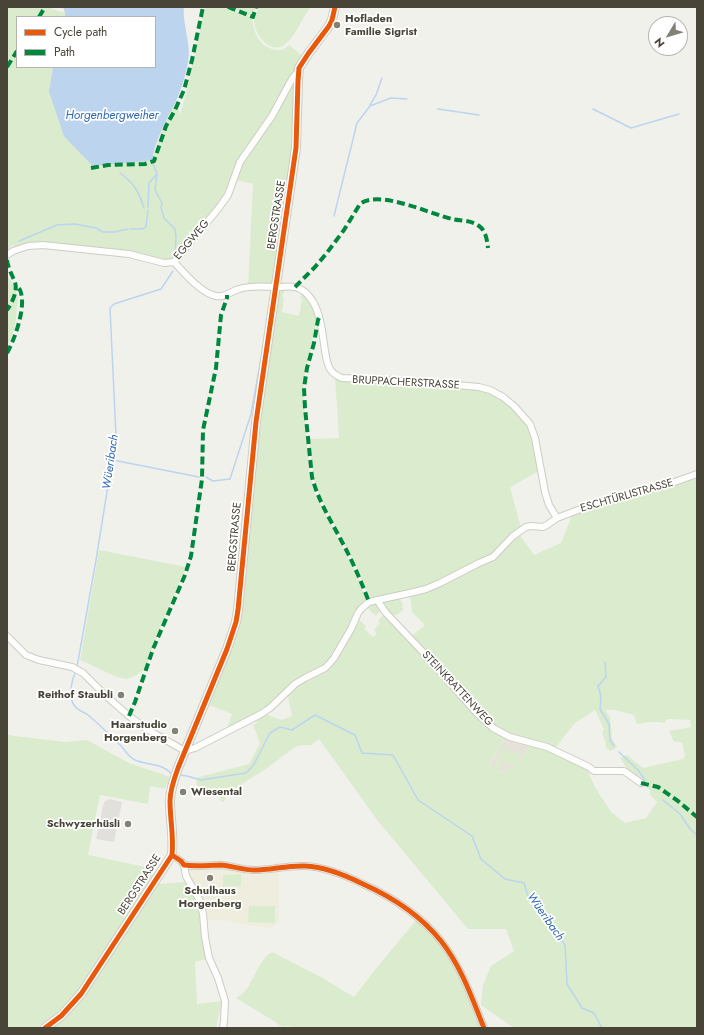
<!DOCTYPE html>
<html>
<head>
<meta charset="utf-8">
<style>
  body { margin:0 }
  #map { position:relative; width:704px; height:1035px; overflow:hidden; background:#f1f1ec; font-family:Jost,sans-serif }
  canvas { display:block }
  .frame { position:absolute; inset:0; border:8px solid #484437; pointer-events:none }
  .legend { position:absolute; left:16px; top:16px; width:140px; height:52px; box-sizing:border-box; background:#fff; border:1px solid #b6b4af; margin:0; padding:5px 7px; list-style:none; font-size:12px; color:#484437 }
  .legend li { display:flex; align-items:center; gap:8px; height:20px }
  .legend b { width:20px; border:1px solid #b6b4af }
  .north { position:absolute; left:648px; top:16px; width:40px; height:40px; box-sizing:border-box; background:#fff; border:1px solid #b6b4af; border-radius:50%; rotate:232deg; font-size:11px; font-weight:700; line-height:16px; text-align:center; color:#484437 }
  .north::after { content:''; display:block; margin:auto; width:14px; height:18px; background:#838176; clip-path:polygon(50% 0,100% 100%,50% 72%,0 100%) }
</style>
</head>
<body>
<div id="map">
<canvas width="704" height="1035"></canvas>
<div class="frame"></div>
<ul class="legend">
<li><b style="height:5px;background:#e8590c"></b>Cycle path</li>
<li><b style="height:5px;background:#00873e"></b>Path</li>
</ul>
<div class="north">N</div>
</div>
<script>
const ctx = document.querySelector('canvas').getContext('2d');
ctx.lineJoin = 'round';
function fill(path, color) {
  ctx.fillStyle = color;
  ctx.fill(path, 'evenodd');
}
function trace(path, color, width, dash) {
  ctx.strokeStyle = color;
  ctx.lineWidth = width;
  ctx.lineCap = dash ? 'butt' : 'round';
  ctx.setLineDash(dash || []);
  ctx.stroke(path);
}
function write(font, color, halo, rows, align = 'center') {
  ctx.font = font + ' Jost,sans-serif';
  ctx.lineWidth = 3.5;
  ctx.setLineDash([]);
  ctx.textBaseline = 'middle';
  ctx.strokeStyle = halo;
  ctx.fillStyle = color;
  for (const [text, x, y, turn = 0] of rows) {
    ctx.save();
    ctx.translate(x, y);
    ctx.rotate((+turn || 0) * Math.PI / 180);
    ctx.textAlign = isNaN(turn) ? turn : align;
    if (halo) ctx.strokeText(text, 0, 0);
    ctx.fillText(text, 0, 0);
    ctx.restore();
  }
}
const residential = new Path2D(`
  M 506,737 L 526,744 L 528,747 L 528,750 L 516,766 L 511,769 L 498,773 L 489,766 Z`);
const education = new Path2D(`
  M 189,869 L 225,869 L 257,875 L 277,872 L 279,874 L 279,923 L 271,928 L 245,925 L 226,920 L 207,920 L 207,912 L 202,897 L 189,878 L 187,870 Z`);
const green = new Path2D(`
  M 7,7 L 51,7 L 51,9 L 65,13 L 65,17 L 17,17 L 17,67 L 53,67 L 52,68 L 143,161 L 147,161 L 152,159 L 164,124 L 176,101 L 180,115 L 187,90 L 205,7 L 225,7 L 252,18 C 254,37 262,51 283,50 L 289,45 L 303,56 L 274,106 L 238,161 L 226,193 L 178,255 L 172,260 L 159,260 L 127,251 L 34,242 L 15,247 L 13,245 L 7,250 Z
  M 230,7 L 256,7 L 253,17 Z
  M 259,7 L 311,7 C 301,18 297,36 284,45 C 270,55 255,34 254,22 C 254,17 257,12 259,7 Z
  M 293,82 L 295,82 L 294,142 L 274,283 L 248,285 L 253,184 L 236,180 L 243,162 Z
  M 7,274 L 15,288 L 18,298 L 15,328 L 7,346 Z
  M 285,289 L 286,289 L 282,296 L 284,298 L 282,312 L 299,316 L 302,299 L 300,298 L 302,293 L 312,302 L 317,319 L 304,378 L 303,391 L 309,469 L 313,490 L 358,577 L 365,598 L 365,600 L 360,605 L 333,655 L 325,664 L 267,709 L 227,729 L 232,714 L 207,704 L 237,628 L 257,438 L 278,293 Z
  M 335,377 L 417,382 L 467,388 L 491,393 L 509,405 L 530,428 L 539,471 L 510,487 L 521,528 L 493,554 L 439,582 L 422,587 L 374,598 L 369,596 L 359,573 L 319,494 L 314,479 L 309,439 L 339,438 Z
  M 697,478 L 697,1028 L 514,1028 L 481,1005 L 483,985 L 491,966 L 514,951 L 506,929 L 468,929 L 378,821 L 319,739 L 311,745 L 302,745 L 295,747 L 267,768 L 242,784 L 227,793 L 224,802 L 219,800 C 224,795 219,790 213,792 L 212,796 L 198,794 L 196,778 L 249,764 L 260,743 L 253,725 L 257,723 L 256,719 L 265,714 L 282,720 L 292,716 L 288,696 L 290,691 L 304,680 L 317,675 L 356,626 L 359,620 L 366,626 L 364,629 L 373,637 L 377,634 L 374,630 L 380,623 L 378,621 L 384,614 L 408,639 L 425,625 L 412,612 L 410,596 L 485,562 L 519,534 L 534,555 L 561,543 L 572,516 L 607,504 L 650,493 ZM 595,710 L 604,729 L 602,733 L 605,741 L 606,748 L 611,751 L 617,747 L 612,738 L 610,717 L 605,710 L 615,710 L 634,715 L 637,724 C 647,722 655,721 665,723 L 666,720 L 669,719 L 690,720 L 691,727 L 669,731 L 674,742 L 676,741 L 682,743 L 685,755 L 683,759 L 643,768 L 627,755 L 620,758 L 629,772 L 650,790 L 650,795 L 657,802 L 646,818 L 625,823 L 611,812 L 595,787 L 586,767 L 552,752 L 575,723 ZM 506,737 L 521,743 L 525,744 L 528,747 L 528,750 L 516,766 L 511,769 L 498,773 L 489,765 Z
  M 99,550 L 186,567 L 161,626 L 145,668 L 141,672 L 133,677 L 126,679 L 117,677 L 80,660 Z
  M 398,598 L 402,602 L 403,610 L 397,615 L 394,615 L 389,612 L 383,604 L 384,601 Z
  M 375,603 L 377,604 L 381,609 L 376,616 L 371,612 L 367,606 L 369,604 Z
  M 7,735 L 65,742 L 87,740 L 129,763 L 170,777 L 165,789 L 150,786 L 148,804 L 100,795 L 88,855 L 146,867 L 155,877 L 75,998 L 61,1012 L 40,1028 L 7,1028 Z
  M 504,747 L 514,754 L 516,751 L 521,754 L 512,767 L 497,756 Z
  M 498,760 L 503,765 L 498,771 L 492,766 Z
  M 241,874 L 241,886 L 223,887 L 223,875 Z
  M 158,881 L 160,884 L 184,882 L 198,900 L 201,915 L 206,959 L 195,962 L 197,1004 L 222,1001 L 216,1028 L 49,1028 L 64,1017 Z
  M 249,906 L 275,906 L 275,923 L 248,922 Z
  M 417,919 L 432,933 L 454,964 L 483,1028 L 299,1028 L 288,1026 L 282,1027 L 274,1021 L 236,998 C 241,995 245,992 248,987 C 254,977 261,958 272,952 L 321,977 L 354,997 L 378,966 Z`);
const parking = new Path2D(`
  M 110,799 L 122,802 L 114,842 L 96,839 L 103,806 L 105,801 Z`);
const water = new Path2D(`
  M 63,7 L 184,7 C 182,23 192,47 188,62 C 186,74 181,90 176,101 C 170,113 151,148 153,161 L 152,161 L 150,160 L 147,161 L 93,166 L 78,151 L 64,136 L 49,92 L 53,67 L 155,67 L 155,17 L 65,17 L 65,13 Z`);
const stream = new Path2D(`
  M 370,105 L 376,95 L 382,78
  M 438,109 L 479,115
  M 593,109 L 631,128 L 679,114
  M 120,173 C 134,183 139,192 144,208
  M 157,174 L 155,190 L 162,203 L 161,208 L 164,218 L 175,229 L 176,238 L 175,256
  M 148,207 L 149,183 L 157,174 L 152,161
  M 334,216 L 357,123 L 370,106 L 391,98 L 407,99
  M 130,229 L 142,229 L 146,227 L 148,210
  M 19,241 L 57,225 L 75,224 L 96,228 L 103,232 L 114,232 L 128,229
  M 113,460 L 199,477
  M 206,477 L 213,481 L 230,479 L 251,414 L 264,342
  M 605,662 L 606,677 L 598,686 L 601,696 L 600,709 L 609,724 L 610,740 L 614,746
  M 77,667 L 96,560 L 116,436 L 110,308 L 114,304 L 161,289 L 173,271
  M 76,671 C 72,679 69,692 72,701 C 74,709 82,711 88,715 C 100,725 111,736 122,747 C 126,752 129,757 135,760 C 148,766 161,762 172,774
  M 619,752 L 638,770 L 645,780
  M 179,775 L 187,776 L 201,780 L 246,773 L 253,766 L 270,733 L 280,727 L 292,730 L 315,715 L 355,735 L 362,753 L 393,755 L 418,800 L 472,836 L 481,859 L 505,879 L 524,883 L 529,899 L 539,905 L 565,945 L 567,984 L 582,1008 L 594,1013 L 602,1028
  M 663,800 L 680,814 L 690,829 L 697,835`);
const minor = new Path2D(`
  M 7,255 L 13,251 L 28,246 L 43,245 L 129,254 L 164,263 L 174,262 L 218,209 L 228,195 L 240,162 L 272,116 L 292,79 L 295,75 L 298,73
  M 174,262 C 184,273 202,294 216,296 C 225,298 231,291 239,289 C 252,285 266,287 279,287 C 284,287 289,286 294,287 C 298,287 302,290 305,292 C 321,306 322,332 325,351 C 326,357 327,364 330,369 C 333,374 337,376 342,378 L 421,382 L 479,387 L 490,390 L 503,397 L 514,406 L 530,424 L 535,438 L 545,492 L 549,505 L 557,518
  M 377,600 L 386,613 L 422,651 L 475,711 L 493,728 L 510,737 L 547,747 L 589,767 L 594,771 L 624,771 L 641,783
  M 7,636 L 26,655 L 39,660 L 72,667 L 83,673 L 106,696 L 129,716 L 148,730 L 185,751 L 195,748 L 261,714 L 270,708 L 295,684 L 305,678 L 325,668 L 330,663 L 334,658 L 351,629 L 358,613 L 361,609 L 369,602 L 414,592 L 426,589 L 440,583 L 479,563 L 493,557 L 513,536 L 526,527 L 531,526 L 543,527 L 547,525 L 557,518 L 599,502 L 666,485 L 697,474
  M 172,855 L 181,861 L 184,865 L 186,876 L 200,901 L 203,914 L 205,937 L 209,958 L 218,978 L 225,1001 L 224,1020 L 223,1028
  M 184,865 C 197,867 209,865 221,865 C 232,866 243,870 254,870 C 271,870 288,865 305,866 C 326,867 345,875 363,884 C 392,897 421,916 441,941 C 461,966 472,998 484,1028`);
const tertiary = new Path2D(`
  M 45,1028 L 61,1016 L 81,994 L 172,855 C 174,837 170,819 170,801 C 170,790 174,779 178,768 L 227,649 L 236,622 L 238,610 L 256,422 L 296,148 L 298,81 L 299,68 L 308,54 L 329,26 L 332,20 L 335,7`);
const quiet = new Path2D(`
  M 228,7 L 253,17 L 256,7
  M 39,17 L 45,7
  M 7,67 L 17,51
  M 91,168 L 108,165 L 145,164 L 154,161 L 166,126 L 175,110 L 184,90 L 192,60 L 203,7
  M 7,260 C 8,268 12,275 15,282 C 18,291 12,303 7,310
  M 295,287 L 315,267 L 326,254 L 344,230 L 360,204 C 379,189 430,214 452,219 C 461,221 471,220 479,226 C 486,231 487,240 488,248
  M 319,318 L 318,320 L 314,343 L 307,368 L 304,388 L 305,408 L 312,477 C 318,500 330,519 341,540 C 352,560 361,581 369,602
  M 7,353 C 15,339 27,305 20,290 C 20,289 16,285 16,285
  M 129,716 L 135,702 L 153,649 L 185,575 L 191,556 L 202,479 L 203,430 L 216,368 L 221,315 L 227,298 L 227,295
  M 641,783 L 658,787 L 678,801 L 697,817`);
const cycleway = new Path2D(`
  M 172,855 L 181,861 L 184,865 C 197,867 209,865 221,865 C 232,866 243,870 254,870 C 271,870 288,865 305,866 C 326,867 345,875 363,884 C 392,897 421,916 441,941 C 461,966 472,998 484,1028
  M 45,1028 L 61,1016 L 81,994 L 172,855 C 174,837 170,819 170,801 C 170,790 174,779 178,768 L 227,649 L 236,622 L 238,610 L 256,422 L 296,148 L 298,81 L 299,68 L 308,54 L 329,26 L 332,20 L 335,7`);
const markers = [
  [337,25,4,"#838176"],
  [121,695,4,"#838176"],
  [175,731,4,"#838176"],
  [183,792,4,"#838176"],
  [128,824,4,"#838176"],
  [210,878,4,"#838176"]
];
const poiNames = [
  ["Hofladen",345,19,"left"],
  ["Familie Sigrist",345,32,"left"],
  ["Reithof Staubli",113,695],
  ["Haarstudio",167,725],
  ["Horgenberg",167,738],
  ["Wiesental",191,792,"left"],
  ["Schwyzerhüsli",120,824],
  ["Schulhaus",210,891,"center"],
  ["Horgenberg",210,904,"center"]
];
const streetNames = [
  ["BERGSTRASSE",277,215,-81],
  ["EGGWEG",192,240,-50],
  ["BRUPPACHERSTRASSE",406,383,3],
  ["ESCHTÜRLISTRASSE",627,496,-16],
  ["BERGSTRASSE",235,537,-85],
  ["STEINKRATTENWEG",457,689,47],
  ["BERGSTRASSE",140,885,-57]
];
const waterNames = [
  ["Horgenbergweiher",112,116],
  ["Wüeribach",111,462,-82],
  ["Wüeribach",545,917,55]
];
fill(residential, '#e5e3d9');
fill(education, '#efedde');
fill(green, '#daeccd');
fill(parking, '#e1e0dc');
fill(water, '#bdd4ef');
trace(stream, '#bdd4ef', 1.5);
trace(minor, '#cdccc7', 8);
trace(tertiary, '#cdccc7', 10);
trace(minor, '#fdfdfc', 6);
trace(tertiary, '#fdfdfc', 8);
trace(quiet, '#00873e', 4, [8, 4]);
trace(cycleway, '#e8590c', 5);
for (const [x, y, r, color] of markers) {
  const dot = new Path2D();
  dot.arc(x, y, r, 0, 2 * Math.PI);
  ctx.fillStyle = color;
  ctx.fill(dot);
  trace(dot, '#fff', 1.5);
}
write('bold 11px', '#484437', '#fff', poiNames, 'right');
write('11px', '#484437', '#fff', streetNames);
write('italic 12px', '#3169b3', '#fff', waterNames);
</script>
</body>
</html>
